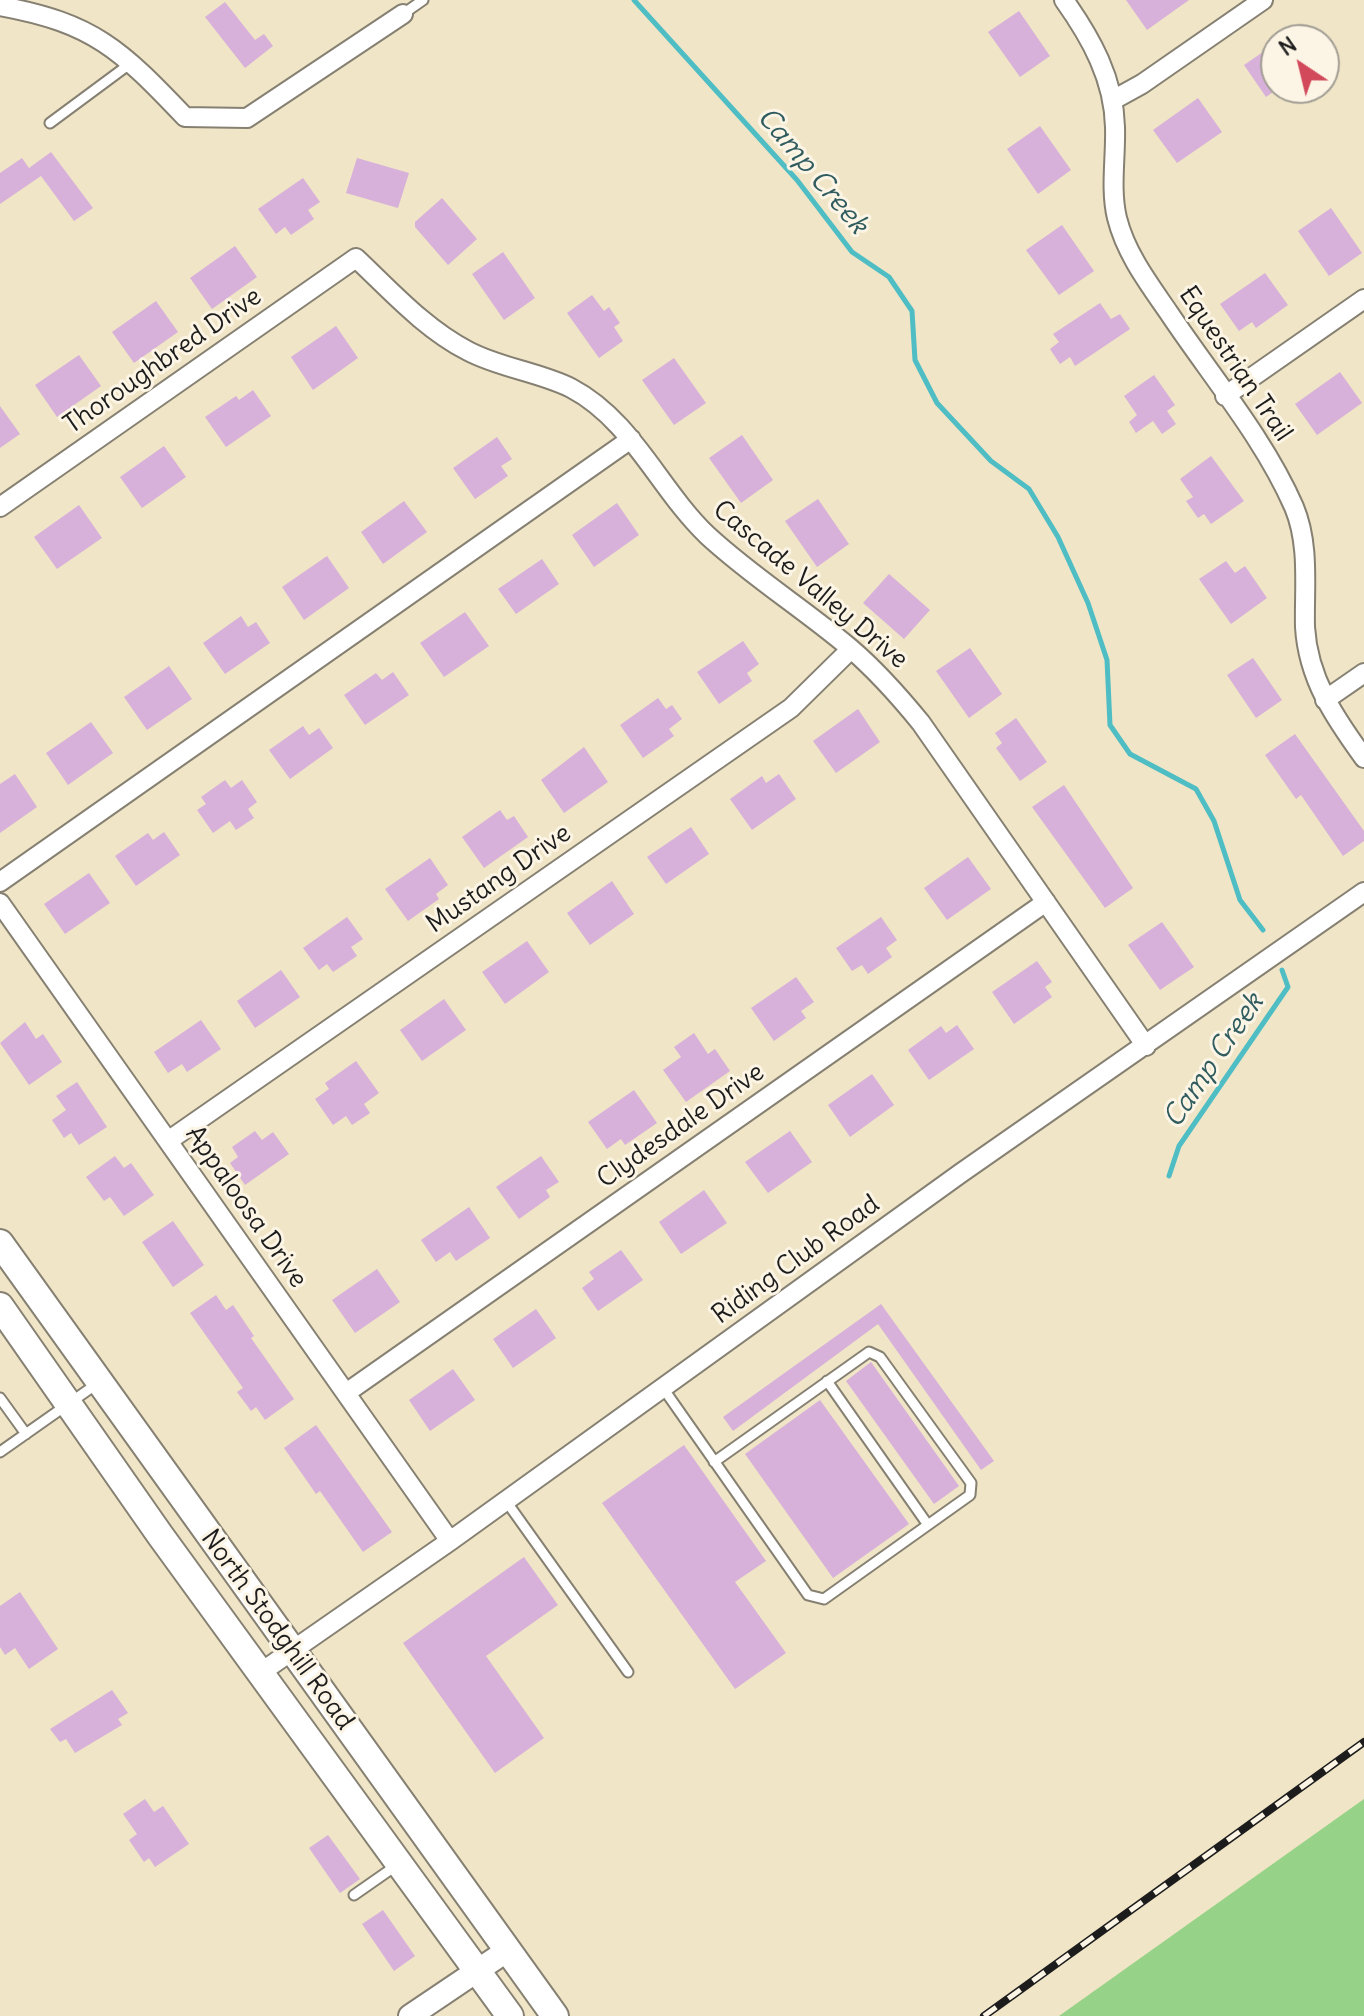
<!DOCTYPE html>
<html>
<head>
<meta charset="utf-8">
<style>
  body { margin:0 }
  #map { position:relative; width:1364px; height:2016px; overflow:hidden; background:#f0e5c7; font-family:Delius,sans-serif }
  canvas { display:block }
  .north { position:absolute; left:1260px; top:24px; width:80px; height:80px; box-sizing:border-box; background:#fcf5e5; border:2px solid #a29e95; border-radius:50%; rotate:325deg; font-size:22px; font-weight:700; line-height:32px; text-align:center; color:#1c1c1c }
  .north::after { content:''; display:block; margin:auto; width:28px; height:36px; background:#d1495b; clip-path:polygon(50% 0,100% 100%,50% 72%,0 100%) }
</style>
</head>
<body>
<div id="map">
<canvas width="1364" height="2016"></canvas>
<div class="north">N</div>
</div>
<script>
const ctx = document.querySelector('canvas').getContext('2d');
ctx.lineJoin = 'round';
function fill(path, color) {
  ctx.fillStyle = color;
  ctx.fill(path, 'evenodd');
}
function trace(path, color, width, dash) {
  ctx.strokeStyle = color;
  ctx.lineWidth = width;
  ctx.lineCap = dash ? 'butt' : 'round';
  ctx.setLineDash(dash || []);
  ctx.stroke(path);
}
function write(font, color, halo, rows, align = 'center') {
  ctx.font = font + ' Delius,sans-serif';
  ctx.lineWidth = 6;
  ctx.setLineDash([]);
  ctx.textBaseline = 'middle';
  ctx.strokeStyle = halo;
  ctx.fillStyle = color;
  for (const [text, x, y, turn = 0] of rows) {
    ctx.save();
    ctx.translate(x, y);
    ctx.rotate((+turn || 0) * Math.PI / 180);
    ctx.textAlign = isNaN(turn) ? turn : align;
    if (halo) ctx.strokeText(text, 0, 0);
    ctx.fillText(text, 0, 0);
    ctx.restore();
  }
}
const green = new Path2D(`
  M 1364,1799 L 1364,2016 L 1059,2016 Z`);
const stream = new Path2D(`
  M 634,0 L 797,180 L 852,252 L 889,277 L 912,311 L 915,360 L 937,403 L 991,461 L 1029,489 L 1058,537 L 1088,603 L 1107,660 L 1110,725 L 1130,754 L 1196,789 L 1214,821 L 1240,900 L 1263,930
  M 1169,1176 L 1179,1146 L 1288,987 L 1282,970`);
const building = new Path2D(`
  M 1126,0 L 1189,0 L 1147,30 Z
  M 225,2 L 255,40 L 264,34 L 273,46 L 245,68 L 205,17 Z
  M 1019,11 L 1050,56 L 1020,77 L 988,32 Z
  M 1276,43 L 1276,90 L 1266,97 L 1244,65 Z
  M 1198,98 L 1222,132 L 1177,163 L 1153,130 Z
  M 1040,126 L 1071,170 L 1038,194 L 1007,149 Z
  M 51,152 L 93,208 L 74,221 L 41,176 L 0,204 L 0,173 L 22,158 L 29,168 Z
  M 357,158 L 409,173 L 398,208 L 346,193 Z
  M 303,178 L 320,202 L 308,210 L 314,219 L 291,235 L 285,227 L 276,234 L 258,209 Z
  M 442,198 L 477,239 L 448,265 L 415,227 L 415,222 Z
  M 1331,208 L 1362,253 L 1329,276 L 1298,231 Z
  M 1062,225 L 1094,271 L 1059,295 L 1026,250 Z
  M 235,246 L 257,277 L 212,309 L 190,278 Z
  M 503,252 L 535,298 L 504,320 L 472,274 Z
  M 1265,273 L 1288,305 L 1256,328 L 1252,322 L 1239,331 L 1220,304 Z
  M 592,295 L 604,311 L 609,307 L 620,323 L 614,327 L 623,341 L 599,358 L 567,313 Z
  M 156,301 L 178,332 L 134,363 L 112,332 Z
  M 1100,303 L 1111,319 L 1120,314 L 1130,329 L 1075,366 L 1070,357 L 1060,364 L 1050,349 L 1059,342 L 1053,334 Z
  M 336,326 L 358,358 L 313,390 L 291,357 Z
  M 79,355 L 101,386 L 57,417 L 35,385 Z
  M 674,358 L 706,403 L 674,425 L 642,380 Z
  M 1340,372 L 1362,403 L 1317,435 L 1295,404 Z
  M 1154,375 L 1175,405 L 1167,411 L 1176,424 L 1162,434 L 1153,421 L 1136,433 L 1129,422 L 1137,415 L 1124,396 Z
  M 253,390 L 271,416 L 226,447 L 205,417 L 236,396 L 239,400 Z
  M 0,406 L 20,434 L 0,448 Z
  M 742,435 L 773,480 L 741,503 L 709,458 Z
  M 497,437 L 512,459 L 501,466 L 508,476 L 475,499 L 453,468 Z
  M 164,446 L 186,477 L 142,508 L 120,477 Z
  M 1211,456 L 1244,501 L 1211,524 L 1204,514 L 1198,518 L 1186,501 L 1193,497 L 1180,479 Z
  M 818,499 L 849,544 L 817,567 L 785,521 Z
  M 404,501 L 427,532 L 383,564 L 361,532 Z
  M 617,503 L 639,535 L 594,567 L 572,535 Z
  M 79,505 L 102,538 L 57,569 L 34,537 Z
  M 327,556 L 349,588 L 304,620 L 282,587 Z
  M 542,559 L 559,584 L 516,614 L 498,589 Z
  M 1226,561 L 1235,573 L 1245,566 L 1267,598 L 1231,624 L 1199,579 Z
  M 889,574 L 930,610 L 904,639 L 863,603 Z
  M 465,612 L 489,646 L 444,677 L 420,643 Z
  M 241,616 L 248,627 L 256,622 L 270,643 L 225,674 L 203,643 Z
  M 743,641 L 759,664 L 747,673 L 752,681 L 719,704 L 697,672 Z
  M 970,648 L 1002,694 L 969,718 L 936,671 Z
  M 1253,658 L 1282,700 L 1256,718 L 1227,675 Z
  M 169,666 L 192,699 L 147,730 L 124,697 Z
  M 393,672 L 409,695 L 365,725 L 344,695 L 376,673 L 382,680 Z
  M 658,698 L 666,709 L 672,705 L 682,719 L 669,729 L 674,736 L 643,758 L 620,725 Z
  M 858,709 L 880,742 L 836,773 L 813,741 Z
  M 1016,718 L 1047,762 L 1020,781 L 996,748 L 1002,743 L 995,733 Z
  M 91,722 L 113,753 L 68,785 L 46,753 Z
  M 303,726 L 309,735 L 319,728 L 333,748 L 290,779 L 269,750 Z
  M 1295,734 L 1364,831 L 1364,841 L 1343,856 L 1301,795 L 1296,799 L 1265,755 Z
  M 584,747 L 608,782 L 564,813 L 541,780 Z
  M 15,774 L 37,807 L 0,833 L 0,784 Z
  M 779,774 L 796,799 L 752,830 L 730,799 L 762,776 L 766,783 Z
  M 225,780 L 231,788 L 242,780 L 257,802 L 248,809 L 254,818 L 236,830 L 230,821 L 213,833 L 197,810 L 206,804 L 201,797 Z
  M 1064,785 L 1133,888 L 1105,908 L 1032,807 Z
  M 500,810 L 507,820 L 514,816 L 528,837 L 484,868 L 462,837 Z
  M 691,827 L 709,854 L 666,884 L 647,857 Z
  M 164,832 L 180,855 L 136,886 L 115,856 L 148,833 L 153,840 Z
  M 968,857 L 991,889 L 947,920 L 924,888 Z
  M 430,858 L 448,885 L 436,894 L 439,899 L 408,921 L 385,889 Z
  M 89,873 L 110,903 L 65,934 L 44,904 Z
  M 612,881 L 634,914 L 590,945 L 567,913 Z
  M 347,917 L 363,939 L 351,947 L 357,956 L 333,972 L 327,964 L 319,970 L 303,948 Z
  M 881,917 L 897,940 L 886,948 L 892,957 L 868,974 L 862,965 L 852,971 L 836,948 Z
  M 1162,922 L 1194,967 L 1160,990 L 1128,945 Z
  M 527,941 L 549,972 L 505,1004 L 482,972 Z
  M 1037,961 L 1052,982 L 1045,987 L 1052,997 L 1014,1024 L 992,992 Z
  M 281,970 L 300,997 L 255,1028 L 237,1001 Z
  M 796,977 L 814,1002 L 801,1011 L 806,1018 L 774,1041 L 751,1008 Z
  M 444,999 L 466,1030 L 422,1061 L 400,1030 Z
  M 201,1020 L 221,1049 L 187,1072 L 182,1064 L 168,1073 L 154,1052 Z
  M 25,1022 L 36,1039 L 43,1034 L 62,1062 L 29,1085 L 0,1043 Z
  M 957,1025 L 974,1049 L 929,1080 L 908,1050 L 941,1026 L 946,1033 Z
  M 694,1033 L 708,1054 L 715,1049 L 730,1071 L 686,1102 L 663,1070 L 681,1057 L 674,1047 Z
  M 356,1061 L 379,1093 L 364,1104 L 370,1113 L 352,1125 L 346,1116 L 333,1125 L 315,1099 L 329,1089 L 325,1083 Z
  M 872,1074 L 894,1105 L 850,1137 L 828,1105 Z
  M 77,1082 L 107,1127 L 79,1145 L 71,1133 L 64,1138 L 52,1120 L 66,1110 L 56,1096 Z
  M 634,1090 L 657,1123 L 625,1145 L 621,1139 L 607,1149 L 588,1122 Z
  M 255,1131 L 262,1140 L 273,1132 L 289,1154 L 245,1185 L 230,1163 L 238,1157 L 232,1147 Z
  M 790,1131 L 812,1162 L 768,1193 L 745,1162 Z
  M 115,1156 L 124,1168 L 131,1163 L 154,1195 L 124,1216 L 110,1197 L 104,1201 L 86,1177 Z
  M 541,1156 L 559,1182 L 546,1190 L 550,1197 L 519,1219 L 496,1187 Z
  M 704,1190 L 727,1223 L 681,1254 L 659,1222 Z
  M 469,1207 L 490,1238 L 456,1261 L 450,1252 L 436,1262 L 421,1240 Z
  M 173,1221 L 204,1265 L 173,1287 L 142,1242 Z
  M 621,1250 L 643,1280 L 598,1311 L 582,1288 L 594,1279 L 589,1272 Z
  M 377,1269 L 400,1302 L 355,1333 L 332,1300 Z
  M 216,1295 L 226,1310 L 233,1305 L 254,1336 L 251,1338 L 294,1399 L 265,1420 L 256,1407 L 251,1411 L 237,1392 L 243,1388 L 190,1313 Z
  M 881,1304 L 994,1461 L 981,1470 L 878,1324 L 733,1431 L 723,1417 Z
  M 536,1309 L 556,1338 L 513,1368 L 493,1339 Z
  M 871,1362 L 959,1486 L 934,1504 L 846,1381 Z
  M 453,1369 L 475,1400 L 430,1431 L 409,1400 Z
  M 820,1400 L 909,1524 L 833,1578 L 745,1454 Z
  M 316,1425 L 392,1532 L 363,1552 L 320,1491 L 316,1494 L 284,1448 Z
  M 684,1445 L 766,1561 L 735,1582 L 786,1653 L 735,1689 L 602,1503 Z
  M 524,1557 L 558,1605 L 486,1656 L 544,1738 L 495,1773 L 403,1643 Z
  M 20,1592 L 58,1649 L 29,1669 L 15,1648 L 5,1655 L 0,1647 L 0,1606 Z
  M 112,1690 L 128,1713 L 118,1719 L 122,1725 L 75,1753 L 66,1739 L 60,1742 L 50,1729 Z
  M 145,1799 L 154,1812 L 163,1806 L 189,1844 L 155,1867 L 149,1858 L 144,1862 L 129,1840 L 137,1834 L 123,1814 Z
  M 328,1835 L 360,1879 L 340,1893 L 309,1848 Z
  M 383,1910 L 415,1956 L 394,1971 L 362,1924 Z`);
const service = new Path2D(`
  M 403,14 L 423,0
  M 50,123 L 131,63
  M 827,1381 L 928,1525
  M 663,1388 L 808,1595 L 824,1599 L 970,1495 L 971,1483 L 880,1357 L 869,1352 L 714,1462
  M 0,1398 L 26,1434
  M 0,1452 L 98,1383
  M 506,1501 L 628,1672
  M 354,1895 L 397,1865`);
const minor = new Path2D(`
  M 1064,0 C 1091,38 1114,79 1115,127 C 1116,157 1110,189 1117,218 C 1126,254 1149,284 1169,313 C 1211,376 1264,438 1294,507 C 1310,545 1304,588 1305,627 C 1308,679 1335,718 1364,758
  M 0,6 C 94,23 121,50 185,117 L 247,118 L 403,14
  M 1113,100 L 1142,84 L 1263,0
  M 1225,396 L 1364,299
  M 0,507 L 356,258 C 391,291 425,329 468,351 C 500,368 539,372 571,388 C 632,420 659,489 707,535 C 751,576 804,609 850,648 C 877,671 899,696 921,723 L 1146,1046
  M 1325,700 L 1364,673
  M 0,882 L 631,439
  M 0,903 L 450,1541
  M 168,1141 L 791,708 L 851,649
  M 346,1393 L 1046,902
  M 260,1673 L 450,1541 L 961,1173 L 1364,892`);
const tertiary = new Path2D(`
  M 410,2016 L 508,1950`);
const secondary = new Path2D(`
  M 0,1243 L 555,2016
  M 0,1306 L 160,1535 L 510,2016`);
const rail = new Path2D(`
  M 984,2016 L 1364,1742`);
const streetNames = [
  ["Thoroughbred Drive",163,361,-35],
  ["Equestrian Trail",1235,364,56],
  ["Cascade Valley Drive",810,585,40],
  ["Mustang Drive",499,879,-35],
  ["Clydesdale Drive",681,1126,-35],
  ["Appaloosa Drive",246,1207,55],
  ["Riding Club Road",796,1260,-36],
  ["North Stodghill Road",277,1630,54]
];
const waterNames = [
  ["Camp Creek",812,171,50],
  ["Camp Creek",1214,1061,-56]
];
fill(green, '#96d287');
trace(stream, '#4ebdc4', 5);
fill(building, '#d7b1d9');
trace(service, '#868072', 13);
trace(minor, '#868072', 22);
trace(tertiary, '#868072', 26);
trace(secondary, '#868072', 30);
trace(service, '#fff', 9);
trace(minor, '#fff', 18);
trace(tertiary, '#fff', 22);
trace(secondary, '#fff', 26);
trace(rail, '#1c1c1c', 8);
trace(rail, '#fcf5e5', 5, [15]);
write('26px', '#1c1c1c', '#fcf5e5', streetNames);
write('italic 28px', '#305c5f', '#fcf5e5', waterNames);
</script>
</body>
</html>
